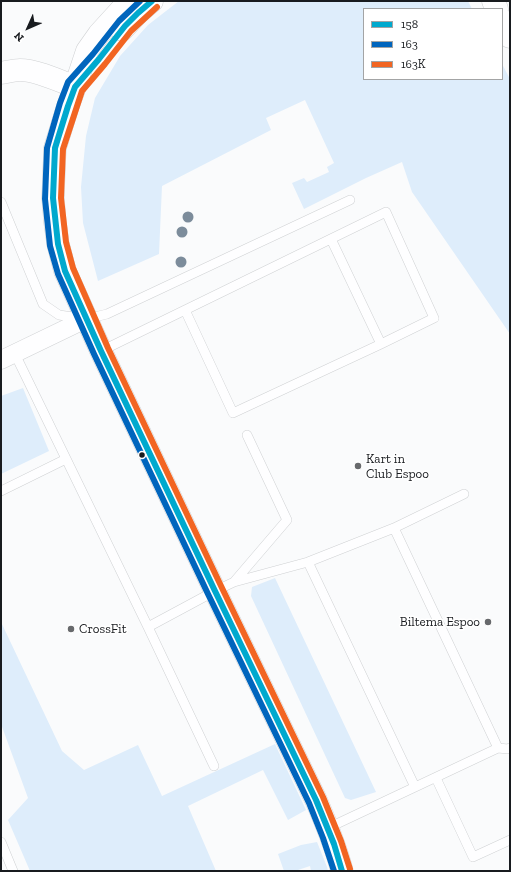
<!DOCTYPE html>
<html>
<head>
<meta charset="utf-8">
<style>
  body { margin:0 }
  #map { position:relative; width:511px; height:872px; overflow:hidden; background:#fafbfc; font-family:"Zilla Slab",serif }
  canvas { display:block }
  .frame { position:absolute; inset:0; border:2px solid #181b1f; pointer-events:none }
  .legend { position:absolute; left:363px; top:8px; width:140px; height:72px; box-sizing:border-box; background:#fff; border:1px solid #a3a4a5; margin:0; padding:5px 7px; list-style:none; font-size:12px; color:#181b1f }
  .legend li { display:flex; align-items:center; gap:8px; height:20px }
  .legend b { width:20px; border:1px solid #a3a4a5 }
  .north { position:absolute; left:8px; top:8px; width:40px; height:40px; -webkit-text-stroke:3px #fff; paint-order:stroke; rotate:225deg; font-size:11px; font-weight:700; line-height:16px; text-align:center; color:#181b1f }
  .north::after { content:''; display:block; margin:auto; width:14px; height:18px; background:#181b1f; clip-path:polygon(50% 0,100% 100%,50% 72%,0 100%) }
</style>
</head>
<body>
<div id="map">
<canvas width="511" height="872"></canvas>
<div class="frame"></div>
<ul class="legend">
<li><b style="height:5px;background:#00a9ce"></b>158</li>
<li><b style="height:5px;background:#0065bd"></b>163</li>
<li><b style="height:5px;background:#f26522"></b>163K</li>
</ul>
<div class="north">N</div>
</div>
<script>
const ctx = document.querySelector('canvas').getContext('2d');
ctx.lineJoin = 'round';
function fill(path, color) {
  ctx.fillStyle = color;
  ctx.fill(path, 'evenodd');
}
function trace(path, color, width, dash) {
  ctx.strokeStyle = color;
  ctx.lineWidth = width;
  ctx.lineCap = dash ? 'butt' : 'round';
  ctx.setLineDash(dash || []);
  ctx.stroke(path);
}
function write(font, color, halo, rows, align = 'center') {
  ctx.font = font + ' "Zilla Slab",serif';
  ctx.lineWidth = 3;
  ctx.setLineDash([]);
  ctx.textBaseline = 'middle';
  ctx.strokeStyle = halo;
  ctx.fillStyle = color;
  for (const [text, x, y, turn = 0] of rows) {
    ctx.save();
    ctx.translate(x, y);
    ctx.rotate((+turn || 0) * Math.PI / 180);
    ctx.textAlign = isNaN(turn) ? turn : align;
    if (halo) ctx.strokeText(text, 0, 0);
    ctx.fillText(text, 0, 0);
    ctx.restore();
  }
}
const green = new Path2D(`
  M 179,1 L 468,1 L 472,9 L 364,9 L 364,79 L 502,79 L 502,64 L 510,79 L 510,334 L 412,192 L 402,162 L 366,178 L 304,209 L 292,183 L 304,178 L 307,182 L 329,172 L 327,167 L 334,163 L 305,100 L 266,118 L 271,130 L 162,186 L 159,254 L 98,281 L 83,223 L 81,187 L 86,136 L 95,98 L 120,56 L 148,25 L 166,11 Z
  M 23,388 L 49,451 L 1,474 L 1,396 Z
  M 275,578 L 376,792 L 351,800 L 345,798 L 251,596 L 252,587 Z
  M 1,622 L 62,751 L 84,770 L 138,745 L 162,796 L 275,744 L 306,810 L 288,820 L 263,770 L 188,806 L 216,871 L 30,871 L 8,820 L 28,798 L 1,724 Z
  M 317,842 L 327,867 L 328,871 L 311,871 L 310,866 L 295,871 L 284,871 L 278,854 L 301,845 Z`);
const lane = new Path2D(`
  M 1,202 L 43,304 L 59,315 L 86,319 L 107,314 L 350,200
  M 331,239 L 381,344
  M 101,351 L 386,212 L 434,318 L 381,344 L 233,413 L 185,310
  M 15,354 L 148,627 L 214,766
  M 1,491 L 66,459
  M 394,528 L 498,748
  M 308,562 L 415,787
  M 234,582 L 287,520 L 247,435
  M 148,627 L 215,591 L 234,582 L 308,562 L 394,528 L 464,494
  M 436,778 L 473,857 L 510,840
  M 328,828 L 498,748 L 508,749 L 510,748
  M 1,842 L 13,871`);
const street = new Path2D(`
  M 1,360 L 86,319`);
const secondary = new Path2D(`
  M 129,1 L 99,34 L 87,51 L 75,87 L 68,106 L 55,148 L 54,171 L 53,198 L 55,222 L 58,244 L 65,271 L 101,351 L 215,591 L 316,800 C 326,823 336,847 342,871
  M 122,30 L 138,13 L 152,1
  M 1,73 C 7,72 14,70 20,70 C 36,70 60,81 75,87`);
const highway = new Path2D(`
  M 493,1 L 497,9
  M 502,20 L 510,37`);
const bus1 = new Path2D(`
  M 152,1 L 138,13 L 125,26 L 99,59 L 75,87 L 68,106 L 55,148 L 53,198 L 58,244 L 65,271 L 101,351 L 215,591 L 316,800 L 334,844 L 342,871`);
const bus2 = new Path2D(`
  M 140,1 L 119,21 L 93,54 L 68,82 L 60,103 L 47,148 L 45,199 L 50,246 L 58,274 L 94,354 L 208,594 L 309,803 L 323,838 L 334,871`);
const bus3 = new Path2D(`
  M 157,7 L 131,31 L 105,64 L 82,91 L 63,149 L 61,198 L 66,242 L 73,268 L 108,348 L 222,588 L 323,797 L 341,841 L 350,869`);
const trees = [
  [188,217],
  [182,232],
  [181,262]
];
const markers = [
  [142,455,3.5,"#181b1f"],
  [358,466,4,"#67696c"],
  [488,622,4,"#67696c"],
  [71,629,4,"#67696c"]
];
const poiNames = [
  ["Kart in",366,459],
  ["Club Espoo",366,474],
  ["Biltema Espoo",480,622,"right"],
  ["CrossFit",79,629]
];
fill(green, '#deedfb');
trace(lane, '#cfd1d3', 10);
trace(street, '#cfd1d3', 19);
trace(secondary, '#cfd1d3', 23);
trace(highway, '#cfd1d3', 23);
trace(lane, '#fefeff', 9);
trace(street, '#fefeff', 18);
trace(secondary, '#fefeff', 22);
trace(highway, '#fefeff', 22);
trace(bus1, '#00a9ce', 6);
trace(bus2, '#0065bd', 6);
trace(bus3, '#f26522', 6);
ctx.fillStyle = '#7c8c9b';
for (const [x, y] of trees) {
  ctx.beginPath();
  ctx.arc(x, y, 5.5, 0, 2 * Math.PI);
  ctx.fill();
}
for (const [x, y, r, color] of markers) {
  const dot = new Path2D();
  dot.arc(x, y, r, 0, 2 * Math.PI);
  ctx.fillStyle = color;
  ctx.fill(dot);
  trace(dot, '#fff', 1.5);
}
write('13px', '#181b1f', '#fff', poiNames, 'left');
</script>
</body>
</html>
